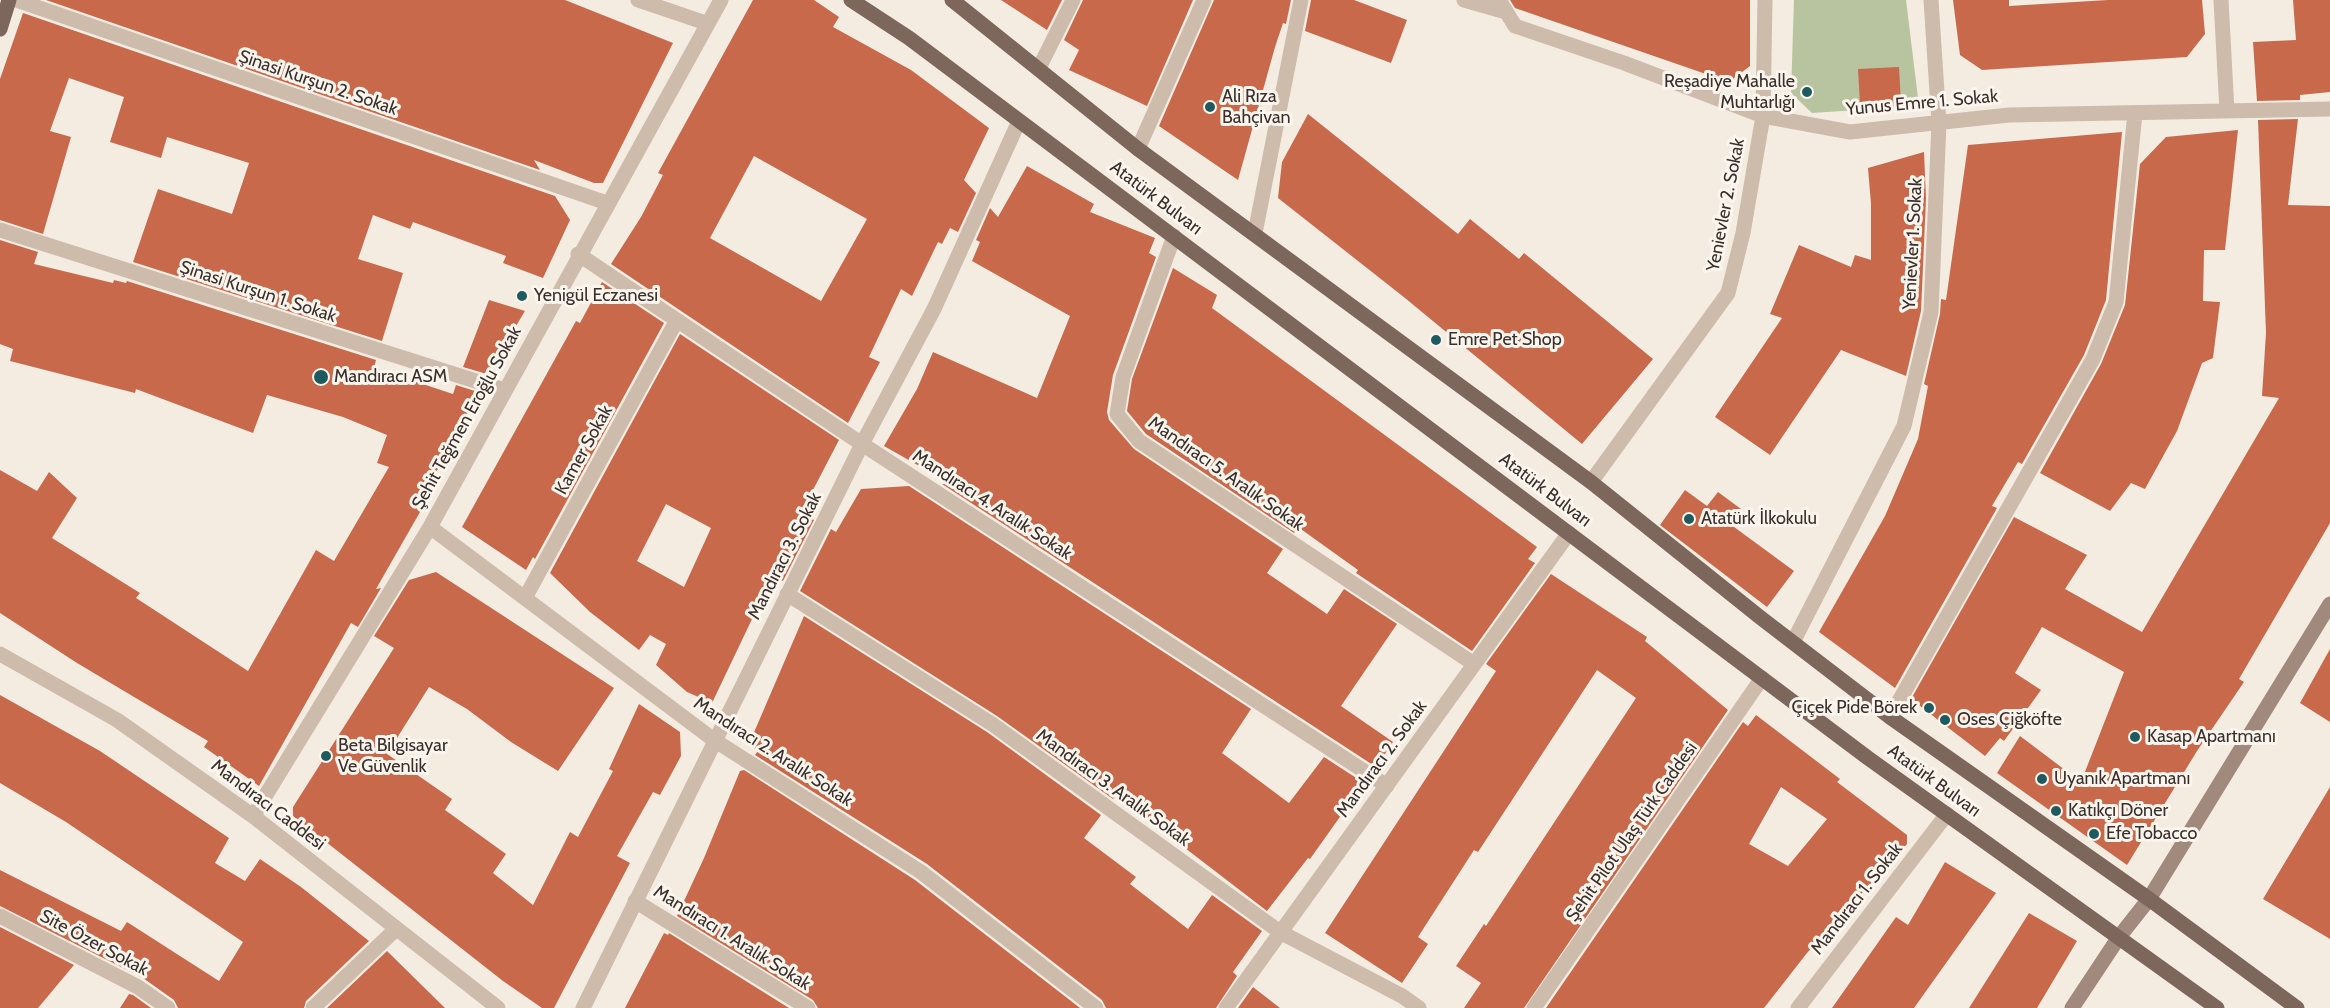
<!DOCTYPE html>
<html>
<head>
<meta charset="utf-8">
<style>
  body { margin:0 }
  canvas { display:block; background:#f4ebe1 }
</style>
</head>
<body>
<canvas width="2330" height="1008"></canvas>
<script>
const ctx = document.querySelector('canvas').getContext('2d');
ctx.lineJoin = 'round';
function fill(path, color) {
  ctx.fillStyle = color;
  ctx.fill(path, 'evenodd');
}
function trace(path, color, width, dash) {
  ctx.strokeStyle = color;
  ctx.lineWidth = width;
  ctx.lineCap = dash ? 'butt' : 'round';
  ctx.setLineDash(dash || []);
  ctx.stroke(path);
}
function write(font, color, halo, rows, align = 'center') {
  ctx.font = font + ' Cabin,sans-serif';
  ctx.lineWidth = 6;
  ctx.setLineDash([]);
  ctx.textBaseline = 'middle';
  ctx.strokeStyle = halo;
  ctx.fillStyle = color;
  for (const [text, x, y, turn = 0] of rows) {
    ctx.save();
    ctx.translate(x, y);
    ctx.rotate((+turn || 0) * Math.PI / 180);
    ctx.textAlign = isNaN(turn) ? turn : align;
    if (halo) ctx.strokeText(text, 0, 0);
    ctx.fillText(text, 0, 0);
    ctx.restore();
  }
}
const green = new Path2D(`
  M 1794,0 L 1906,0 L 1918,98 L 1903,107 L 1812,113 L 1791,93 Z`);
const building = new Path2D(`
  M 46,0 L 565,0 L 673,43 L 603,183 L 594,183 L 534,160 L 540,170 Z
  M 753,0 L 814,0 L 839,17 L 833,27 L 911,70 L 989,128 L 964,180 L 976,193 L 958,232 L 950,228 L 942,244 L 938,242 L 912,296 L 901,289 L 869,357 L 880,362 L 848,423 L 611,264 L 641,217 L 663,175 L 658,173 ZM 754,156 L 867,219 L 821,301 L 710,238 Z
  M 1001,0 L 1062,0 L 1047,30 Z
  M 1083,0 L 1193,0 L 1147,106 L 1069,70 L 1079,50 L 1064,40 Z
  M 1214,0 L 1291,0 L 1286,24 L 1283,23 L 1275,47 L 1238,180 L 1159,126 Z
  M 1311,0 L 1354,0 L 1407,20 L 1391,63 L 1305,31 Z
  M 1510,0 L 1750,0 L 1750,66 L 1729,82 L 1515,8 Z
  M 1953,0 L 2009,0 L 2009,6 L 2108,0 L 2202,0 L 2205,34 L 2187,57 L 1982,70 L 1960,55 Z
  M 2293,0 L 2330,0 L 2330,92 L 2300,95 L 2300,100 L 2257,101 L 2253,42 L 2296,40 Z
  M 23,13 L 555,196 L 570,220 L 543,278 L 503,263 L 506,256 L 413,222 L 410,229 L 373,215 L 358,259 L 403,273 L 382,341 L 133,262 L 158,189 L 232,214 L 249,163 L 167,137 L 161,158 L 110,142 L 124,97 L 69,78 L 50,131 L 71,137 L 43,234 L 0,220 L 0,79 Z
  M 1899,67 L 1901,103 L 1860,105 L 1858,69 Z
  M 1308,114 L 1458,234 L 1470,219 L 1519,259 L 1524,253 L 1653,359 L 1582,444 L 1405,298 L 1278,198 L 1282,162 Z
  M 2298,119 L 2288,205 L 2330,206 L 2330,523 L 2239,679 L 2244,682 L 2197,751 L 2127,865 L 1997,773 L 2020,736 L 2081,782 L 2124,672 L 2042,627 L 2015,673 L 2041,690 L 2004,741 L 2000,738 L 1985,756 L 1911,699 L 2014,517 L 2087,555 L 2065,589 L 2142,632 L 2279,398 L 2262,396 L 2266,333 L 2258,120 Z
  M 2238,130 L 2225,250 L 2204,250 L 2203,301 L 2220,302 L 2213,358 L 2202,363 L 2177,431 L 2145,489 L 2131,483 L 2110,511 L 2040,473 L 2101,364 L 2125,305 L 2140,164 L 2166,137 Z
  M 2122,132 L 2106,300 L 2084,355 L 2022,464 L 2018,462 L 1992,506 L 1997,508 L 1895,688 L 1819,632 L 1885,516 L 1918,439 L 1928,386 L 1924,384 L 1940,314 L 1941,299 L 1946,300 L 1968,145 Z
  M 1924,152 L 1926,199 L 1921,311 L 1906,376 L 1841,350 L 1770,455 L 1715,417 L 1782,318 L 1770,314 L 1799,245 L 1851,267 L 1855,255 L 1871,260 L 1871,204 L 1868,168 Z
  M 1027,166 L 1094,204 L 1090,212 L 1155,238 L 1149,253 L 1156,257 L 1113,375 L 1107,412 L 1109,420 L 1134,449 L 1283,549 L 1267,573 L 1327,614 L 1344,589 L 1397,624 L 1341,706 L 1393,742 L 1376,767 L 942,484 L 951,484 L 884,446 L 917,389 L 933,352 L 1037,398 L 1070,316 L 972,261 L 980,242 L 976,240 L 990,208 L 998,217 Z
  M 0,240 L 38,252 L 34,264 L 113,283 L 114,280 L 126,283 L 127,281 L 376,360 L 374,368 L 453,394 L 456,385 L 478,392 L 420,503 L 424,505 L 376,589 L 381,588 L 358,627 L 351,623 L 259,786 L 204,747 L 208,741 L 77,663 L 0,613 L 0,470 L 37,491 L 49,472 L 77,498 L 52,538 L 140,593 L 136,598 L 248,671 L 316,550 L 334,561 L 389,467 L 377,463 L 387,435 L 343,417 L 267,395 L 253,433 L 136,389 L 135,393 L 10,361 L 13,349 L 0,344 Z
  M 1173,268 L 1217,295 L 1212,308 L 1537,547 L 1528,559 L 1535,563 L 1472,651 L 1356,573 L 1358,570 L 1298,527 L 1294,533 L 1146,434 L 1127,411 L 1132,379 Z
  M 602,282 L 664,323 L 535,559 L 533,557 L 526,570 L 462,527 L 576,321 L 580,323 Z
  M 489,300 L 525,311 L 487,374 L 463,367 Z
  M 680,334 L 839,440 L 801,513 L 814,520 L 783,581 L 773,575 L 712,703 L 687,692 L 656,665 L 666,644 L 650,635 L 639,650 L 590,612 L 550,573 ZM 666,504 L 711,528 L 684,587 L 637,561 Z
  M 909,486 L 1251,709 L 1222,753 L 1289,803 L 1324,757 L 1364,783 L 1310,859 L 1308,858 L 1267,911 L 1116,795 L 1113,799 L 997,716 L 800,591 L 831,529 L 836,532 L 861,489 Z
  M 1685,490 L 1707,506 L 1718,492 L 1741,509 L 1730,524 L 1794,571 L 1767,607 L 1660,525 Z
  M 436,572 L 614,688 L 558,771 L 511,742 L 467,709 L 429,687 L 387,754 L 452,799 L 445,810 L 506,854 L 493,873 L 533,905 L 570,832 L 578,837 L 613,771 L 609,769 L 639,704 L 680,732 L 681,756 L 660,795 L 653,792 L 617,856 L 630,863 L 554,1008 L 542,1008 L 503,981 L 293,816 L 293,807 L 394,648 L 374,636 L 409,580 Z
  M 1551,574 L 1647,637 L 1645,641 L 1728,710 L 1524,1008 L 1464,1008 L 1481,983 L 1456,966 L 1484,924 L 1486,926 L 1636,698 L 1597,670 L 1478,852 L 1474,850 L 1418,937 L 1428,944 L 1402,983 L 1325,933 L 1496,671 L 1486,664 Z
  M 804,616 L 987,732 L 1101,815 L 1084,838 L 1136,877 L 1130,884 L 1188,929 L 1212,895 L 1262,931 L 1233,972 L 1237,976 L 1216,1008 L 1106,1008 L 1102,1000 L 927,864 L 755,755 L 758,751 L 749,744 Z
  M 2330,649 L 2330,722 L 2300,703 Z
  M 0,695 L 100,751 L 229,838 L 215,863 L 245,881 L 260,859 L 301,887 L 369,941 L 306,1001 L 304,1008 L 178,1008 L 174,1000 L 143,978 L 0,906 L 0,870 L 121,931 L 127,922 L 219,981 L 243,942 L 66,822 L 0,783 Z
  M 1756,715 L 1840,779 L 1837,782 L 1907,835 L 1907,844 L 1807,953 L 1764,1008 L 1546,1008 L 1743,722 L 1748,726 ZM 1781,787 L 1827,819 L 1788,866 L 1749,844 Z
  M 744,770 L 915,880 L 1080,1008 L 818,1008 L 813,1000 L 677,916 L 704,858 L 740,771 Z
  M 2330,787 L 2330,939 L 2263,899 Z
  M 1945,862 L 1996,893 L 1914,1008 L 1832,1008 L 1896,917 L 1908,925 Z
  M 2029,913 L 2077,941 L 2037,1008 L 1969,1008 Z
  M 0,927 L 74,965 L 38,1008 L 0,1008 Z
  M 664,933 L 668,935 L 669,933 L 789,1008 L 625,1008 Z
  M 387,951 L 445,1008 L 327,1008 Z
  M 1253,987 L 1280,1008 L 1238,1008 Z
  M 129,994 L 133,995 L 151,1008 L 120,1008 Z`);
const street = new Path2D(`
  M 16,0 L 607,203
  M 638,0 L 706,23
  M 1464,0 L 1506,12
  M 1499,0 L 1515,26 L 1624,63 L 1763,116 L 1850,132 L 2009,115 L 2330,109
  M 2221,0 L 2227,111
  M 1039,68 L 1073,0
  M 1138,149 L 1204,0
  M 0,230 L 504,390
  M 1255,233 L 1301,0
  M 1174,236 L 1123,377 L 1117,414 L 1139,441 L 1474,664
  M 578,254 L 862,444 L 1387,786
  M 1591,482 L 1728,293 L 1743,233 L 1763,116 L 1765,0
  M 430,527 L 714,740 L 921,872 L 1096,1008
  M 787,594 L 992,724 L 1280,932 L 1402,996 L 1419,1008
  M 525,598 L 677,320
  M 1793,642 L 1904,426 L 1931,312 L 1939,123 L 1931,0
  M 0,654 L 117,720 L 253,816 L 498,1008
  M 1890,717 L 2093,359 L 2116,302 L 2135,113
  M 253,816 L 430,527 L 721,0
  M 635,901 L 808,1008
  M 0,916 L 138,987 L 168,1008
  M 313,1008 L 395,930
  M 583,1008 L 862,444 L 934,309 L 1019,121
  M 1226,1008 L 1569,533
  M 1534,1008 L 1762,678
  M 1798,1008 L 1947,814`);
const secondary = new Path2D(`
  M 2072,1008 L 2119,937 L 2149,899 L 2330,604`);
const primary = new Path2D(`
  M 851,0 L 909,38 L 1868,758 L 2217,1008
  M 952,0 L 1138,149 L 1591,482 L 1761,618 L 1890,717 L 2149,899 L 2297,1008
  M 0,29 L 9,0`);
const markers = [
  [1807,92,6,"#1f5a5e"],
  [1210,107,6,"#1f5a5e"],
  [522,296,6,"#1f5a5e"],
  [1436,340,6,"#1f5a5e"],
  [321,377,8,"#1f5a5e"],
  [1689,519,6,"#1f5a5e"],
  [1929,708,6,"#1f5a5e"],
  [1945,720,6,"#1f5a5e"],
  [2135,737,6,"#1f5a5e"],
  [326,756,6,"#1f5a5e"],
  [2042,779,6,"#1f5a5e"],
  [2056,811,6,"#1f5a5e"],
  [2094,834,6,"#1f5a5e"]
];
const poiNames = [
  ["Reşadiye Mahalle",1795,82,"right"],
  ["Muhtarlığı",1795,103,"right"],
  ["Ali Rıza",1222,97],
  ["Bahçivan",1222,118],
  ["Yenigül Eczanesi",534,296],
  ["Emre Pet Shop",1448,340],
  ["Mandıracı ASM",334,377],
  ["Atatürk İlkokulu",1701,519],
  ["Çiçek Pide Börek",1917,708,"right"],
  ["Oses Çiğköfte",1957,720],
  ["Kasap Apartmanı",2147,737],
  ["Beta Bilgisayar",338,746],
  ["Ve Güvenlik",338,767],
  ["Uyanık Apartmanı",2054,779],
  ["Katıkçı Döner",2068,811],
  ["Efe Tobacco",2106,834]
];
const streetNames = [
  ["Şinasi Kurşun 2. Sokak",318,83,19],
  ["Yunus Emre 1. Sokak",1922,103,-5],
  ["Atatürk Bulvarı",1156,198,37],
  ["Yenievler 2. Sokak",1726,205,-79],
  ["Yenievler 1. Sokak",1913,244,-87],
  ["Şinasi Kurşun 1. Sokak",258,292,18],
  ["Şehit Teğmen Eroğlu Sokak",467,418,-61],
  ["Kamer Sokak",584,450,-61],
  ["Mandıracı 5. Aralık Sokak",1226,474,35],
  ["Atatürk Bulvarı",1545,490,37],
  ["Mandıracı 4. Aralık Sokak",992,505,33],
  ["Mandıracı 3. Sokak",785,556,-63],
  ["Mandıracı 2. Aralık Sokak",773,752,33],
  ["Mandıracı 2. Sokak",1382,759,-54],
  ["Atatürk Bulvarı",1934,781,36],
  ["Mandıracı 3. Aralık Sokak",1113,788,36],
  ["Mandıracı Caddesi",268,805,37],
  ["Şehit Pilot Ulaş Türk Caddesi",1632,832,-55],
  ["Mandıracı 1. Sokak",1857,899,-52],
  ["Mandıracı 1. Aralık Sokak",732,938,32],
  ["Site Özer Sokak",94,943,28]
];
fill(green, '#b8c4a0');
fill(building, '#c8694b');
trace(street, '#cdbbac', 15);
trace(secondary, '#a18a7d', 15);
trace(primary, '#7d675c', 15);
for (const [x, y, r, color] of markers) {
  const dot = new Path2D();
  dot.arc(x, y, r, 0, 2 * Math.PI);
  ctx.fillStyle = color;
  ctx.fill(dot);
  trace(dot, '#fbf5ee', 2);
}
write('18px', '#3b302b', '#fbf5ee', poiNames, 'left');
write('18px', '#3b302b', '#fbf5ee', streetNames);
</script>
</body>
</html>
